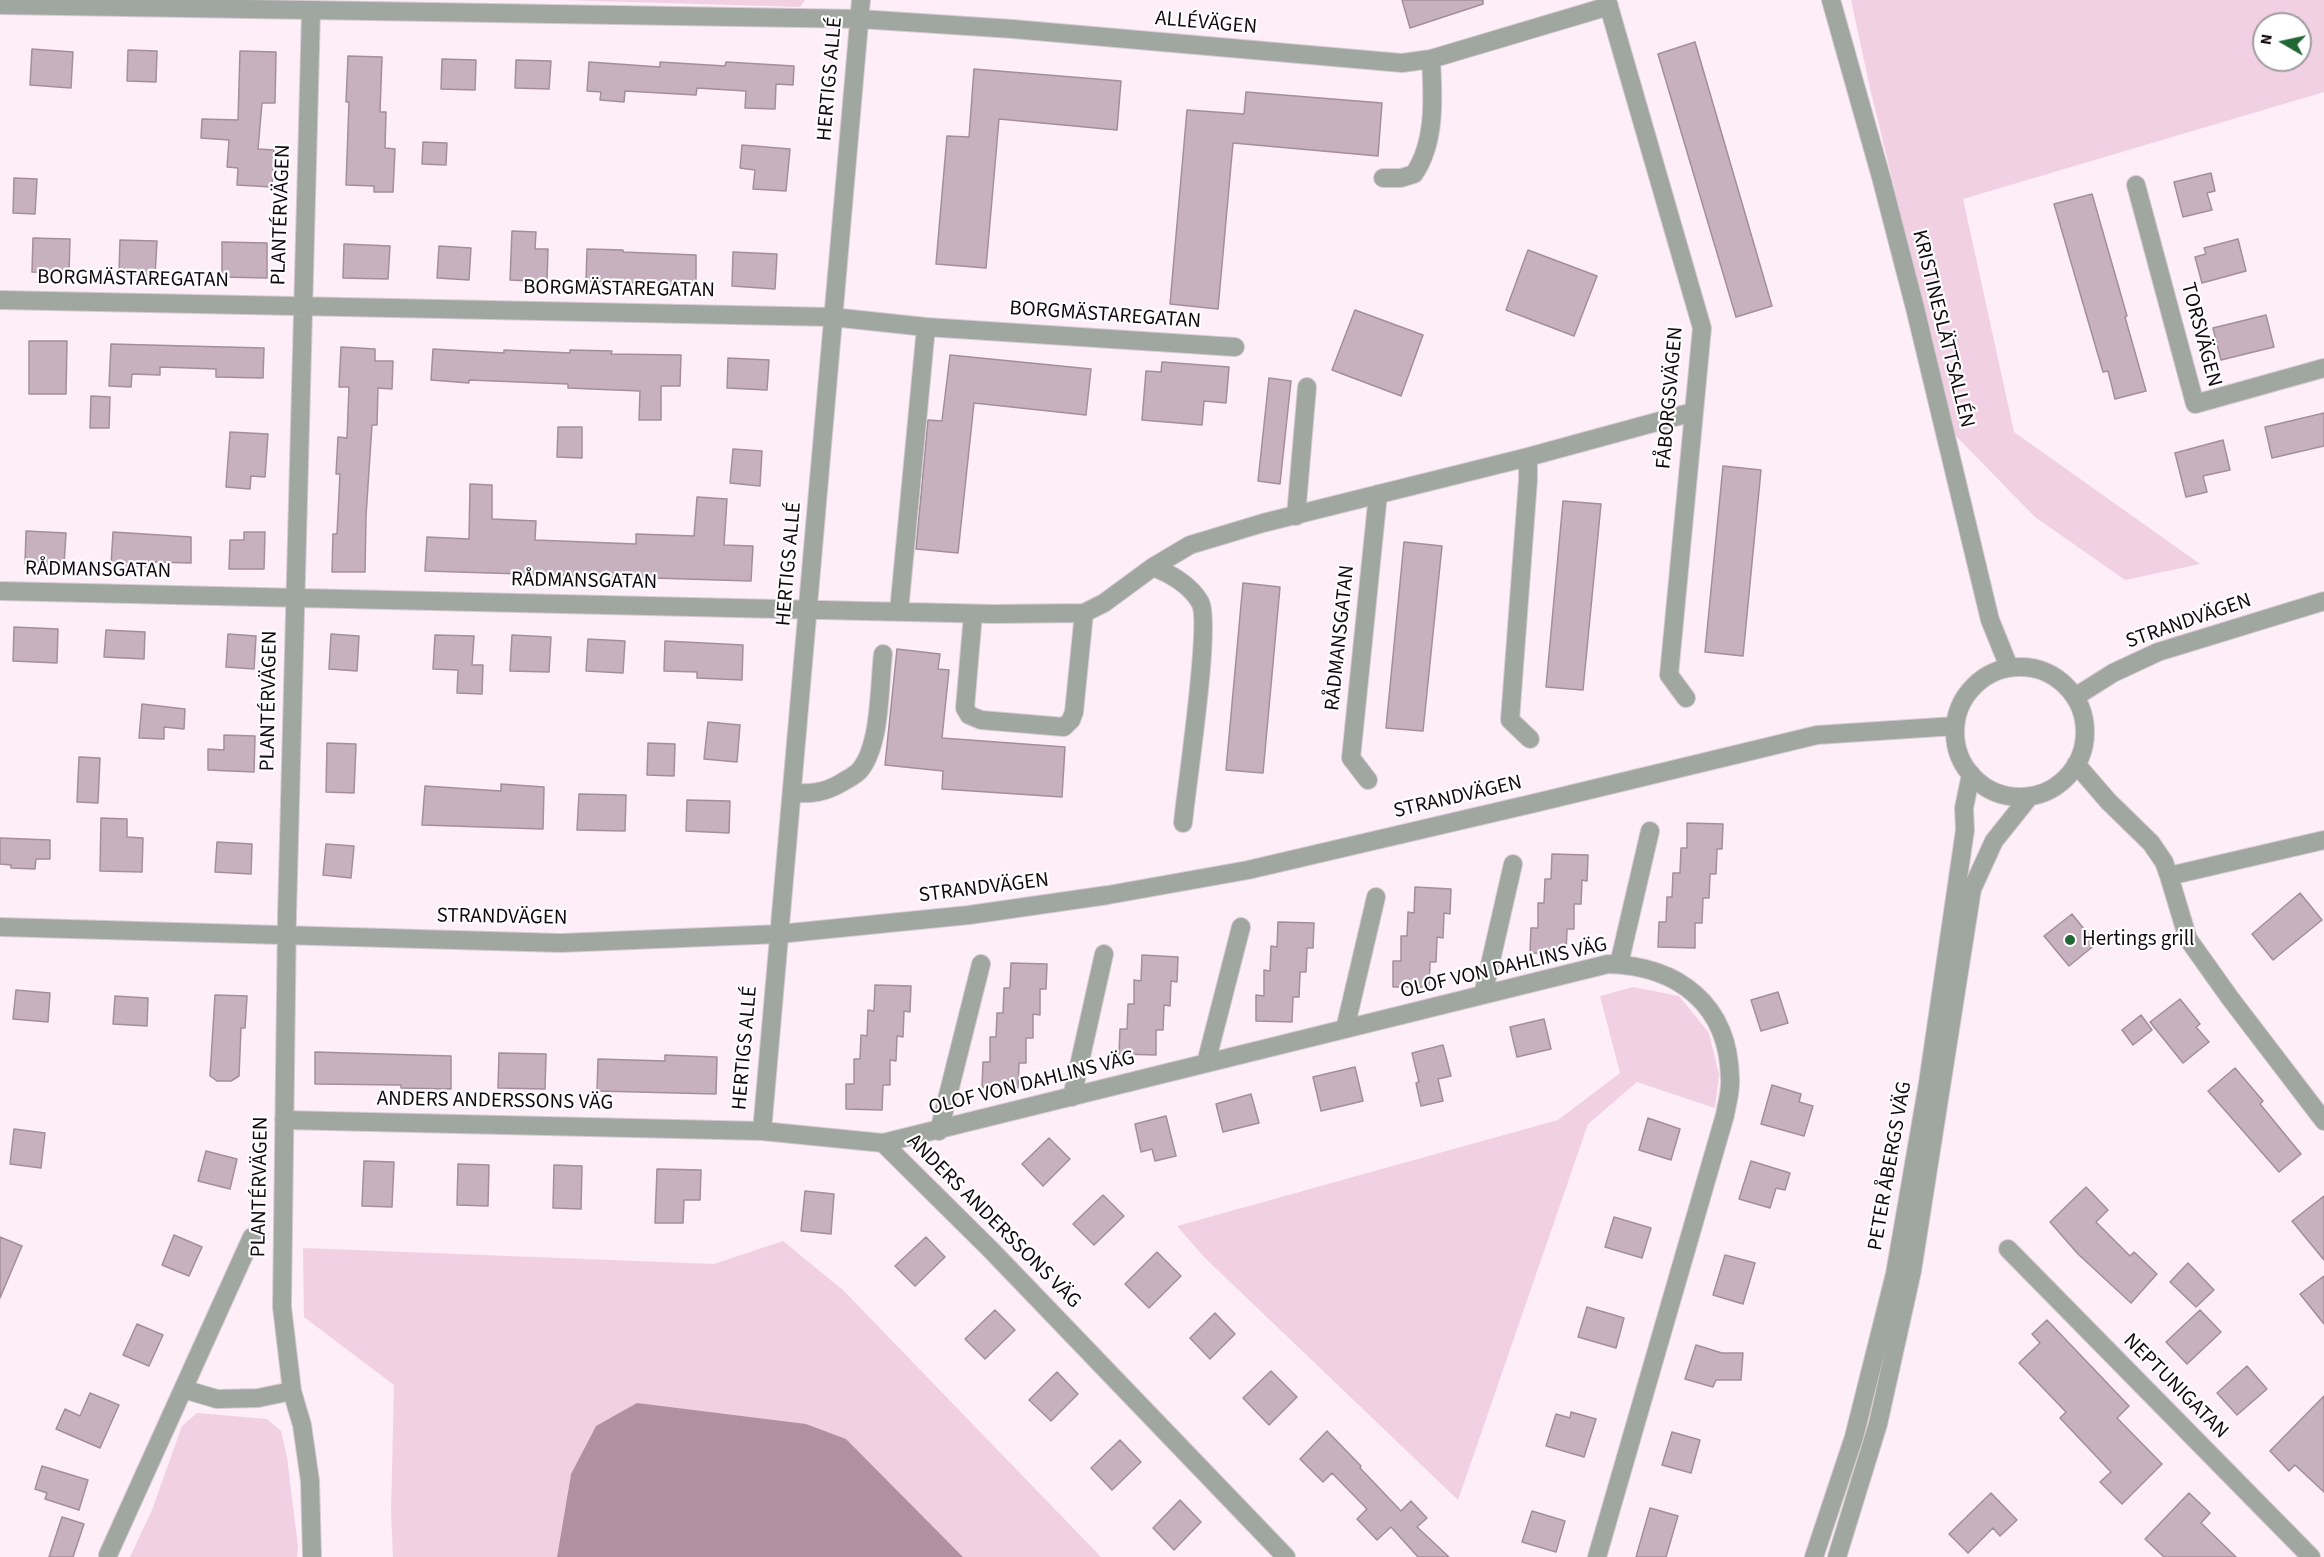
<!DOCTYPE html>
<html>
<head>
<meta charset="utf-8">
<style>
  body { margin:0 }
  #map { position:relative; width:2324px; height:1557px; overflow:hidden; background:#fdeef7; font-family:"Source Sans 3",sans-serif }
  canvas { display:block }
  .north { position:absolute; left:2252px; top:12px; width:60px; height:60px; box-sizing:border-box; background:#fff; border:2px solid #a09d9f; border-radius:50%; rotate:279deg; font-size:16px; font-weight:700; line-height:24px; text-align:center; color:#120a0f }
  .north::after { content:''; display:block; margin:auto; width:21px; height:27px; background:#206733; clip-path:polygon(50% 0,100% 100%,50% 72%,0 100%) }
</style>
</head>
<body>
<div id="map">
<canvas width="2324" height="1557"></canvas>
<div class="north">N</div>
</div>
<script>
const ctx = document.querySelector('canvas').getContext('2d');
ctx.lineJoin = 'round';
function fill(path, color) {
  ctx.fillStyle = color;
  ctx.fill(path, 'evenodd');
}
function trace(path, color, width, dash) {
  ctx.strokeStyle = color;
  ctx.lineWidth = width;
  ctx.lineCap = dash ? 'butt' : 'round';
  ctx.setLineDash(dash || []);
  ctx.stroke(path);
}
function write(font, color, halo, rows, align = 'center') {
  ctx.font = font + ' "Source Sans 3",sans-serif';
  ctx.lineWidth = 4.5;
  ctx.setLineDash([]);
  ctx.textBaseline = 'middle';
  ctx.strokeStyle = halo;
  ctx.fillStyle = color;
  for (const [text, x, y, turn = 0] of rows) {
    ctx.save();
    ctx.translate(x, y);
    ctx.rotate((+turn || 0) * Math.PI / 180);
    ctx.textAlign = isNaN(turn) ? turn : align;
    if (halo) ctx.strokeText(text, 0, 0);
    ctx.fillText(text, 0, 0);
    ctx.restore();
  }
}
const green = new Path2D(`
  M 563,0 L 805,0 L 800,7 Z
  M 1851,0 L 2324,0 L 2324,92 L 1963,199 L 2014,432 L 2200,564 L 2125,580 L 2035,517 L 1954,434 L 1870,88 ZM 2264,24 L 2300,24 L 2300,60 L 2264,60 Z
  M 1633,987 L 1679,996 L 1709,1033 L 1719,1075 L 1715,1108 L 1637,1082 L 1588,1124 L 1458,1500 L 1204,1257 L 1177,1226 L 1558,1120 L 1620,1073 L 1600,996 Z
  M 783,1241 L 844,1291 L 1101,1557 L 963,1557 L 951,1548 L 596,1426 L 571,1474 L 557,1557 L 393,1557 L 391,1511 L 394,1385 L 304,1317 L 303,1248 L 714,1264 Z
  M 197,1413 L 267,1419 L 281,1431 L 287,1457 L 298,1547 L 297,1557 L 130,1557 L 152,1510 L 182,1426 Z`);
const water = new Path2D(`
  M 637,1403 L 806,1424 L 846,1439 L 963,1557 L 557,1557 L 571,1474 L 596,1426 Z`);
const building = new Path2D(`
  M 1402,0 L 1483,0 L 1483,4 L 1410,28 Z
  M 1695,42 L 1772,306 L 1736,317 L 1658,54 Z
  M 32,49 L 73,52 L 71,88 L 30,85 Z
  M 128,50 L 157,51 L 156,82 L 127,81 Z
  M 240,51 L 276,52 L 275,103 L 262,103 L 258,149 L 274,150 L 272,187 L 237,185 L 238,168 L 227,167 L 229,140 L 201,138 L 202,119 L 238,120 Z
  M 348,56 L 382,57 L 380,112 L 386,112 L 385,148 L 395,149 L 393,192 L 374,192 L 374,186 L 346,185 L 349,102 L 346,102 Z
  M 442,59 L 476,60 L 475,90 L 441,89 Z
  M 516,60 L 551,61 L 549,89 L 515,88 Z
  M 589,62 L 660,67 L 660,62 L 725,66 L 726,62 L 794,66 L 793,85 L 776,84 L 775,109 L 745,108 L 746,91 L 697,88 L 696,95 L 625,91 L 624,102 L 600,100 L 601,92 L 587,91 Z
  M 974,69 L 1121,81 L 1117,130 L 999,119 L 986,268 L 936,264 L 947,136 L 969,137 Z
  M 1246,92 L 1382,103 L 1378,156 L 1233,143 L 1218,309 L 1170,304 L 1187,110 L 1244,114 Z
  M 423,142 L 447,143 L 446,165 L 422,164 Z
  M 742,145 L 790,149 L 786,191 L 753,189 L 755,170 L 740,168 Z
  M 2211,173 L 2215,191 L 2207,193 L 2212,210 L 2183,217 L 2174,182 Z
  M 14,178 L 37,179 L 35,214 L 13,213 Z
  M 2092,194 L 2127,316 L 2125,317 L 2146,391 L 2115,399 L 2108,371 L 2103,372 L 2054,204 Z
  M 512,231 L 536,232 L 535,249 L 548,249 L 547,282 L 510,280 Z
  M 33,238 L 70,239 L 69,273 L 32,272 Z
  M 2238,239 L 2246,271 L 2202,283 L 2195,257 L 2206,254 L 2204,248 Z
  M 120,240 L 157,241 L 155,275 L 119,274 Z
  M 222,242 L 267,243 L 267,278 L 222,277 Z
  M 344,244 L 390,246 L 388,279 L 343,278 Z
  M 439,246 L 471,248 L 469,280 L 437,278 Z
  M 587,249 L 623,250 L 623,252 L 696,255 L 696,285 L 586,281 Z
  M 1528,250 L 1597,276 L 1574,336 L 1506,310 Z
  M 733,252 L 777,254 L 775,289 L 732,286 Z
  M 1355,310 L 1423,335 L 1401,396 L 1332,370 Z
  M 2266,315 L 2274,347 L 2221,360 L 2213,328 Z
  M 29,341 L 67,341 L 66,394 L 29,394 Z
  M 111,344 L 264,348 L 263,378 L 216,377 L 216,369 L 160,367 L 160,375 L 132,374 L 131,387 L 109,386 Z
  M 341,347 L 375,349 L 375,361 L 393,361 L 392,389 L 378,388 L 377,425 L 372,425 L 366,516 L 365,572 L 332,572 L 333,534 L 337,534 L 340,474 L 336,474 L 338,437 L 347,438 L 349,387 L 339,387 Z
  M 433,349 L 504,353 L 504,350 L 570,353 L 570,350 L 612,351 L 611,354 L 681,355 L 680,386 L 661,386 L 661,420 L 639,420 L 640,391 L 568,388 L 568,384 L 469,380 L 469,383 L 431,380 Z
  M 950,355 L 1091,369 L 1086,415 L 974,403 L 958,553 L 916,549 L 928,420 L 942,421 Z
  M 728,358 L 769,360 L 767,390 L 727,388 Z
  M 1162,362 L 1229,367 L 1226,403 L 1204,401 L 1202,425 L 1142,420 L 1146,371 L 1161,372 Z
  M 1269,378 L 1291,381 L 1280,484 L 1258,481 Z
  M 91,396 L 110,397 L 109,428 L 90,428 Z
  M 2324,413 L 2324,446 L 2272,458 L 2265,427 Z
  M 558,427 L 582,427 L 582,458 L 557,457 Z
  M 230,432 L 268,434 L 265,477 L 251,476 L 250,489 L 226,487 Z
  M 2223,440 L 2230,470 L 2203,476 L 2207,492 L 2186,497 L 2175,453 Z
  M 733,449 L 762,451 L 760,486 L 730,483 Z
  M 1723,466 L 1761,470 L 1743,656 L 1705,652 Z
  M 470,484 L 492,485 L 492,519 L 536,521 L 535,540 L 636,544 L 636,534 L 694,536 L 697,497 L 727,499 L 724,545 L 753,546 L 751,581 L 425,571 L 427,537 L 469,539 Z
  M 1563,501 L 1601,504 L 1583,690 L 1546,687 Z
  M 26,531 L 66,533 L 64,565 L 25,564 Z
  M 113,532 L 191,537 L 191,563 L 153,562 L 152,567 L 111,565 Z
  M 244,532 L 265,532 L 264,569 L 229,569 L 230,540 L 244,540 Z
  M 1404,542 L 1442,546 L 1423,731 L 1386,728 Z
  M 1243,583 L 1280,587 L 1263,773 L 1226,770 Z
  M 14,627 L 58,629 L 57,663 L 13,661 Z
  M 106,630 L 145,632 L 144,659 L 104,657 Z
  M 228,634 L 256,636 L 254,669 L 226,667 Z
  M 331,634 L 359,636 L 357,671 L 329,669 Z
  M 435,635 L 474,636 L 472,665 L 483,665 L 482,694 L 457,693 L 458,670 L 433,669 Z
  M 512,635 L 551,637 L 549,672 L 510,671 Z
  M 588,639 L 625,641 L 623,673 L 586,671 Z
  M 665,641 L 743,645 L 742,680 L 697,678 L 697,672 L 664,671 Z
  M 897,649 L 940,654 L 938,669 L 949,670 L 942,738 L 1065,747 L 1062,797 L 942,789 L 943,771 L 885,765 Z
  M 142,704 L 185,709 L 184,729 L 164,727 L 164,739 L 139,738 Z
  M 708,722 L 740,725 L 737,762 L 704,759 Z
  M 224,735 L 255,736 L 254,772 L 208,770 L 208,749 L 224,750 Z
  M 327,743 L 356,744 L 354,793 L 326,792 Z
  M 648,743 L 675,744 L 674,776 L 647,775 Z
  M 79,757 L 100,758 L 98,803 L 77,802 Z
  M 501,784 L 544,787 L 543,829 L 422,825 L 425,786 L 501,791 Z
  M 579,794 L 626,795 L 625,831 L 577,830 Z
  M 687,800 L 730,801 L 729,833 L 686,831 Z
  M 101,818 L 127,819 L 127,837 L 143,838 L 142,872 L 100,871 Z
  M 1687,823 L 1723,824 L 1722,849 L 1717,849 L 1716,874 L 1710,874 L 1709,898 L 1703,898 L 1702,923 L 1695,923 L 1695,948 L 1658,947 L 1659,922 L 1666,922 L 1667,897 L 1672,897 L 1673,873 L 1680,873 L 1681,848 L 1687,848 Z
  M 0,838 L 50,840 L 50,859 L 36,859 L 35,869 L 11,868 L 11,865 L 0,864 Z
  M 217,842 L 252,844 L 251,874 L 215,872 Z
  M 326,844 L 354,846 L 351,878 L 323,875 Z
  M 1552,854 L 1588,855 L 1587,881 L 1582,880 L 1581,904 L 1574,904 L 1574,929 L 1567,929 L 1566,954 L 1530,953 L 1531,928 L 1538,928 L 1538,903 L 1544,903 L 1545,879 L 1551,879 Z
  M 1415,887 L 1451,889 L 1450,914 L 1444,913 L 1443,938 L 1437,937 L 1436,962 L 1430,962 L 1429,987 L 1393,987 L 1393,961 L 1401,961 L 1401,936 L 1407,936 L 1408,912 L 1414,913 Z
  M 2300,893 L 2322,920 L 2273,960 L 2252,934 Z
  M 2072,914 L 2096,944 L 2069,966 L 2044,936 Z
  M 1278,922 L 1314,923 L 1313,948 L 1307,948 L 1306,972 L 1300,972 L 1299,997 L 1293,997 L 1292,1022 L 1256,1021 L 1256,995 L 1264,996 L 1264,970 L 1270,971 L 1271,946 L 1277,947 Z
  M 1142,955 L 1178,957 L 1177,982 L 1171,981 L 1170,1006 L 1164,1005 L 1163,1030 L 1156,1030 L 1156,1055 L 1119,1054 L 1120,1029 L 1127,1029 L 1128,1004 L 1134,1004 L 1134,980 L 1141,981 Z
  M 1011,963 L 1047,964 L 1046,989 L 1040,989 L 1040,1015 L 1033,1014 L 1033,1038 L 1026,1038 L 1026,1063 L 1019,1063 L 1018,1088 L 982,1087 L 983,1062 L 990,1062 L 990,1037 L 996,1037 L 997,1013 L 1003,1013 L 1004,988 L 1010,988 Z
  M 875,985 L 911,986 L 910,1012 L 904,1011 L 903,1037 L 897,1036 L 896,1061 L 890,1060 L 890,1085 L 883,1085 L 882,1110 L 846,1109 L 846,1084 L 854,1084 L 854,1059 L 860,1059 L 861,1035 L 867,1036 L 868,1010 L 874,1011 Z
  M 16,990 L 50,993 L 48,1022 L 13,1019 Z
  M 1778,992 L 1788,1023 L 1761,1031 L 1751,1000 Z
  M 215,995 L 247,996 L 245,1028 L 241,1028 L 239,1076 L 231,1081 L 217,1081 L 210,1076 Z
  M 115,996 L 148,998 L 147,1026 L 113,1024 Z
  M 2180,999 L 2200,1024 L 2196,1027 L 2209,1042 L 2183,1063 L 2150,1022 Z
  M 2141,1015 L 2152,1030 L 2133,1045 L 2122,1030 Z
  M 1544,1019 L 1551,1049 L 1517,1057 L 1510,1027 Z
  M 1443,1045 L 1451,1076 L 1438,1079 L 1443,1101 L 1421,1106 L 1416,1083 L 1419,1082 L 1412,1053 Z
  M 315,1052 L 451,1056 L 451,1089 L 401,1088 L 401,1085 L 315,1084 Z
  M 499,1053 L 546,1054 L 545,1089 L 498,1088 Z
  M 665,1055 L 717,1057 L 716,1094 L 597,1091 L 598,1059 L 665,1061 Z
  M 1355,1067 L 1363,1101 L 1321,1111 L 1313,1077 Z
  M 2235,1068 L 2263,1101 L 2260,1104 L 2301,1154 L 2279,1172 L 2208,1091 Z
  M 1772,1085 L 1801,1094 L 1799,1102 L 1813,1106 L 1804,1136 L 1761,1124 Z
  M 1251,1094 L 1259,1123 L 1223,1132 L 1216,1104 Z
  M 1166,1116 L 1176,1156 L 1155,1161 L 1152,1149 L 1141,1152 L 1135,1124 Z
  M 1648,1118 L 1680,1129 L 1671,1160 L 1639,1150 Z
  M 14,1129 L 45,1133 L 41,1168 L 10,1164 Z
  M 1049,1138 L 1070,1159 L 1043,1186 L 1022,1164 Z
  M 206,1151 L 237,1159 L 230,1189 L 198,1181 Z
  M 364,1161 L 394,1162 L 392,1207 L 362,1206 Z
  M 1751,1161 L 1790,1173 L 1785,1190 L 1776,1188 L 1770,1208 L 1739,1199 Z
  M 458,1164 L 489,1165 L 488,1206 L 457,1205 Z
  M 554,1165 L 582,1166 L 581,1209 L 553,1208 Z
  M 657,1169 L 701,1170 L 700,1200 L 684,1200 L 683,1223 L 655,1223 Z
  M 2086,1187 L 2108,1210 L 2096,1222 L 2130,1256 L 2134,1252 L 2157,1274 L 2131,1303 L 2078,1254 L 2050,1222 Z
  M 805,1191 L 834,1194 L 831,1234 L 801,1231 Z
  M 1103,1195 L 1124,1216 L 1094,1245 L 1073,1224 Z
  M 2324,1196 L 2324,1260 L 2292,1221 Z
  M 1614,1217 L 1651,1228 L 1642,1258 L 1605,1247 Z
  M 174,1235 L 202,1247 L 189,1276 L 162,1265 Z
  M 0,1237 L 22,1246 L 0,1298 Z
  M 926,1237 L 945,1257 L 915,1286 L 895,1266 Z
  M 1157,1252 L 1181,1276 L 1149,1308 L 1125,1284 Z
  M 1725,1255 L 1755,1263 L 1743,1304 L 1713,1295 Z
  M 2188,1263 L 2214,1290 L 2196,1307 L 2170,1282 Z
  M 2324,1276 L 2324,1324 L 2300,1294 Z
  M 1587,1307 L 1624,1318 L 1616,1348 L 1578,1337 Z
  M 995,1310 L 1015,1330 L 985,1359 L 965,1339 Z
  M 2200,1310 L 2221,1332 L 2187,1364 L 2166,1342 Z
  M 1215,1313 L 1235,1334 L 1210,1359 L 1190,1338 Z
  M 2047,1320 L 2129,1406 L 2117,1418 L 2162,1464 L 2122,1504 L 2100,1482 L 2111,1472 L 2060,1418 L 2066,1412 L 2019,1363 L 2040,1343 L 2032,1334 Z
  M 137,1324 L 163,1335 L 149,1366 L 123,1355 Z
  M 1696,1345 L 1722,1353 L 1743,1353 L 1741,1380 L 1716,1380 L 1713,1387 L 1685,1379 Z
  M 2247,1366 L 2267,1389 L 2237,1415 L 2217,1393 Z
  M 1271,1371 L 1297,1397 L 1269,1425 L 1243,1398 Z
  M 1057,1372 L 1078,1394 L 1051,1421 L 1029,1400 Z
  M 90,1393 L 119,1405 L 100,1448 L 56,1429 L 65,1409 L 80,1416 Z
  M 2324,1396 L 2324,1492 L 2295,1465 L 2289,1471 L 2270,1451 Z
  M 1571,1412 L 1596,1419 L 1584,1457 L 1546,1446 L 1556,1414 L 1570,1418 Z
  M 1327,1431 L 1361,1466 L 1360,1468 L 1401,1511 L 1411,1501 L 1427,1518 L 1417,1527 L 1449,1557 L 1418,1557 L 1391,1527 L 1377,1540 L 1357,1519 L 1367,1509 L 1332,1473 L 1323,1482 L 1300,1459 Z
  M 1672,1432 L 1700,1440 L 1691,1473 L 1662,1465 Z
  M 1120,1440 L 1141,1462 L 1112,1490 L 1091,1468 Z
  M 42,1466 L 88,1480 L 79,1510 L 45,1499 L 47,1493 L 35,1489 Z
  M 1991,1493 L 2017,1520 L 2000,1536 L 1993,1528 L 1968,1553 L 1949,1534 Z
  M 2189,1493 L 2210,1513 L 2201,1523 L 2236,1557 L 2164,1557 L 2145,1539 Z
  M 1180,1500 L 1201,1522 L 1174,1550 L 1153,1528 Z
  M 1650,1508 L 1678,1516 L 1666,1557 L 1636,1557 Z
  M 1532,1511 L 1565,1521 L 1556,1552 L 1522,1542 Z
  M 62,1517 L 84,1524 L 73,1557 L 49,1557 Z`);
const minor = new Path2D(`
  M 1607,0 L 1702,328 L 1669,675 L 1686,698
  M 1831,0 L 1881,177 L 1915,308 L 1990,620 L 2009,667
  M 0,5 L 860,19 L 1013,29 L 1402,63 L 1431,59 L 1609,6
  M 311,12 L 287,914 L 282,1307 L 292,1391 L 302,1425 L 310,1481 L 312,1557
  M 1383,178 L 1401,178 L 1414,174 C 1436,142 1433,96 1431,59
  M 2136,185 L 2195,404 L 2324,368
  M 0,300 L 832,317 L 926,327 L 1235,347
  M 1528,457 L 1528,480 L 1510,720 L 1530,739
  M 1296,516 L 1307,387
  M 1153,567 C 1171,574 1190,585 1200,602 C 1212,622 1186,789 1183,823
  M 0,591 L 994,614 L 1084,613 L 1104,603 L 1153,567 L 1190,545 L 1263,523 L 1528,457 L 1693,412
  M 899,611 L 926,327
  M 973,614 L 965,708 L 969,715 L 981,720 L 1064,727 L 1071,720 L 1074,712 L 1084,613
  M1955 732a65 65 0 1 1 130 0a65 65 0 1 1-130 0Z
  M 2075,697 L 2113,673 L 2158,652 L 2324,601
  M 2076,764 L 2108,801 L 2151,843 L 2164,862 L 2169,876 L 2188,939 L 2230,998 L 2324,1121
  M 1368,780 L 1351,758 L 1378,494
  M 792,793 C 811,794 824,793 841,783 C 847,779 855,776 860,770 C 881,744 879,687 883,654
  M 2169,876 L 2324,840
  M 0,927 L 561,943 L 779,934 L 969,915 L 1108,895 L 1248,870 L 1535,803 L 1817,735 L 1955,726
  M 1619,964 L 1650,831
  M 1483,995 L 1513,864
  M 1345,1029 L 1376,897
  M 1206,1063 L 1241,927
  M 1072,1097 L 1104,954
  M 284,1120 L 762,1131 L 883,1143 L 991,1250 L 1286,1557
  M 762,1131 L 861,0
  M 939,1131 L 981,964
  M 883,1143 L 1608,964 C 1679,966 1729,1005 1730,1079 C 1731,1091 1727,1103 1725,1115 L 1597,1557
  M 2008,1249 L 2311,1557
  M 183,1389 L 217,1399 L 258,1398 L 292,1391
  M 108,1555 L 252,1237
  M 1814,1557 L 1854,1437 L 1895,1274 L 1928,1083 L 1965,830 L 1964,808 L 1971,774
  M 1837,1557 L 1878,1424 L 1912,1271 L 1972,889 L 1994,841 L 2030,796`);
const markers = [
  [2070,940,6,"#206733"]
];
const streetNames = [
  ["ALLÉVÄGEN",1206,24,5],
  ["HERTIGS ALLÉ",831,79,-85],
  ["PLANTÉRVÄGEN",282,215,-88],
  ["BORGMÄSTAREGATAN",133,280,1],
  ["BORGMÄSTAREGATAN",619,290,1],
  ["BORGMÄSTAREGATAN",1105,316,4],
  ["KRISTINESLÄTTSALLÉN",1942,329,76],
  ["TORSVÄGEN",2200,335,75],
  ["FÅBORGSVÄGEN",1671,398,-85],
  ["HERTIGS ALLÉ",790,564,-85],
  ["RÅDMANSGATAN",98,571,1],
  ["RÅDMANSGATAN",584,582,1],
  ["STRANDVÄGEN",2189,622,-19],
  ["RÅDMANSGATAN",1341,638,-84],
  ["PLANTÉRVÄGEN",270,701,-89],
  ["STRANDVÄGEN",1458,798,-13],
  ["STRANDVÄGEN",984,889,-7],
  ["STRANDVÄGEN",502,918,1],
  ["OLOF VON DAHLINS VÄG",1504,969,-13],
  ["HERTIGS ALLÉ",746,1048,-85],
  ["OLOF VON DAHLINS VÄG",1032,1084,-14],
  ["ANDERS ANDERSSONS VÄG",495,1102,1],
  ["PETER ÅBERGS VÄG",1891,1166,-80],
  ["PLANTÉRVÄGEN",261,1187,-89],
  ["ANDERS ANDERSSONS VÄG",993,1222,45],
  ["NEPTUNIGATAN",2175,1387,45]
];
const poiNames = [
  ["Hertings grill",2082,940]
];
fill(green, '#f2d0e4');
fill(water, '#b290a4');
fill(building, '#c8b1be');
trace(building, '#a48e9b', 1.5);
trace(minor, '#d7cad2', 20);
trace(minor, '#9fa7a0', 18);
for (const [x, y, r, color] of markers) {
  const dot = new Path2D();
  dot.arc(x, y, r, 0, 2 * Math.PI);
  ctx.fillStyle = color;
  ctx.fill(dot);
  trace(dot, '#fff', 2);
}
write('21px', '#120a0f', '#fff', streetNames);
write('21px', '#120a0f', '#fff', poiNames, 'left');
</script>
</body>
</html>
